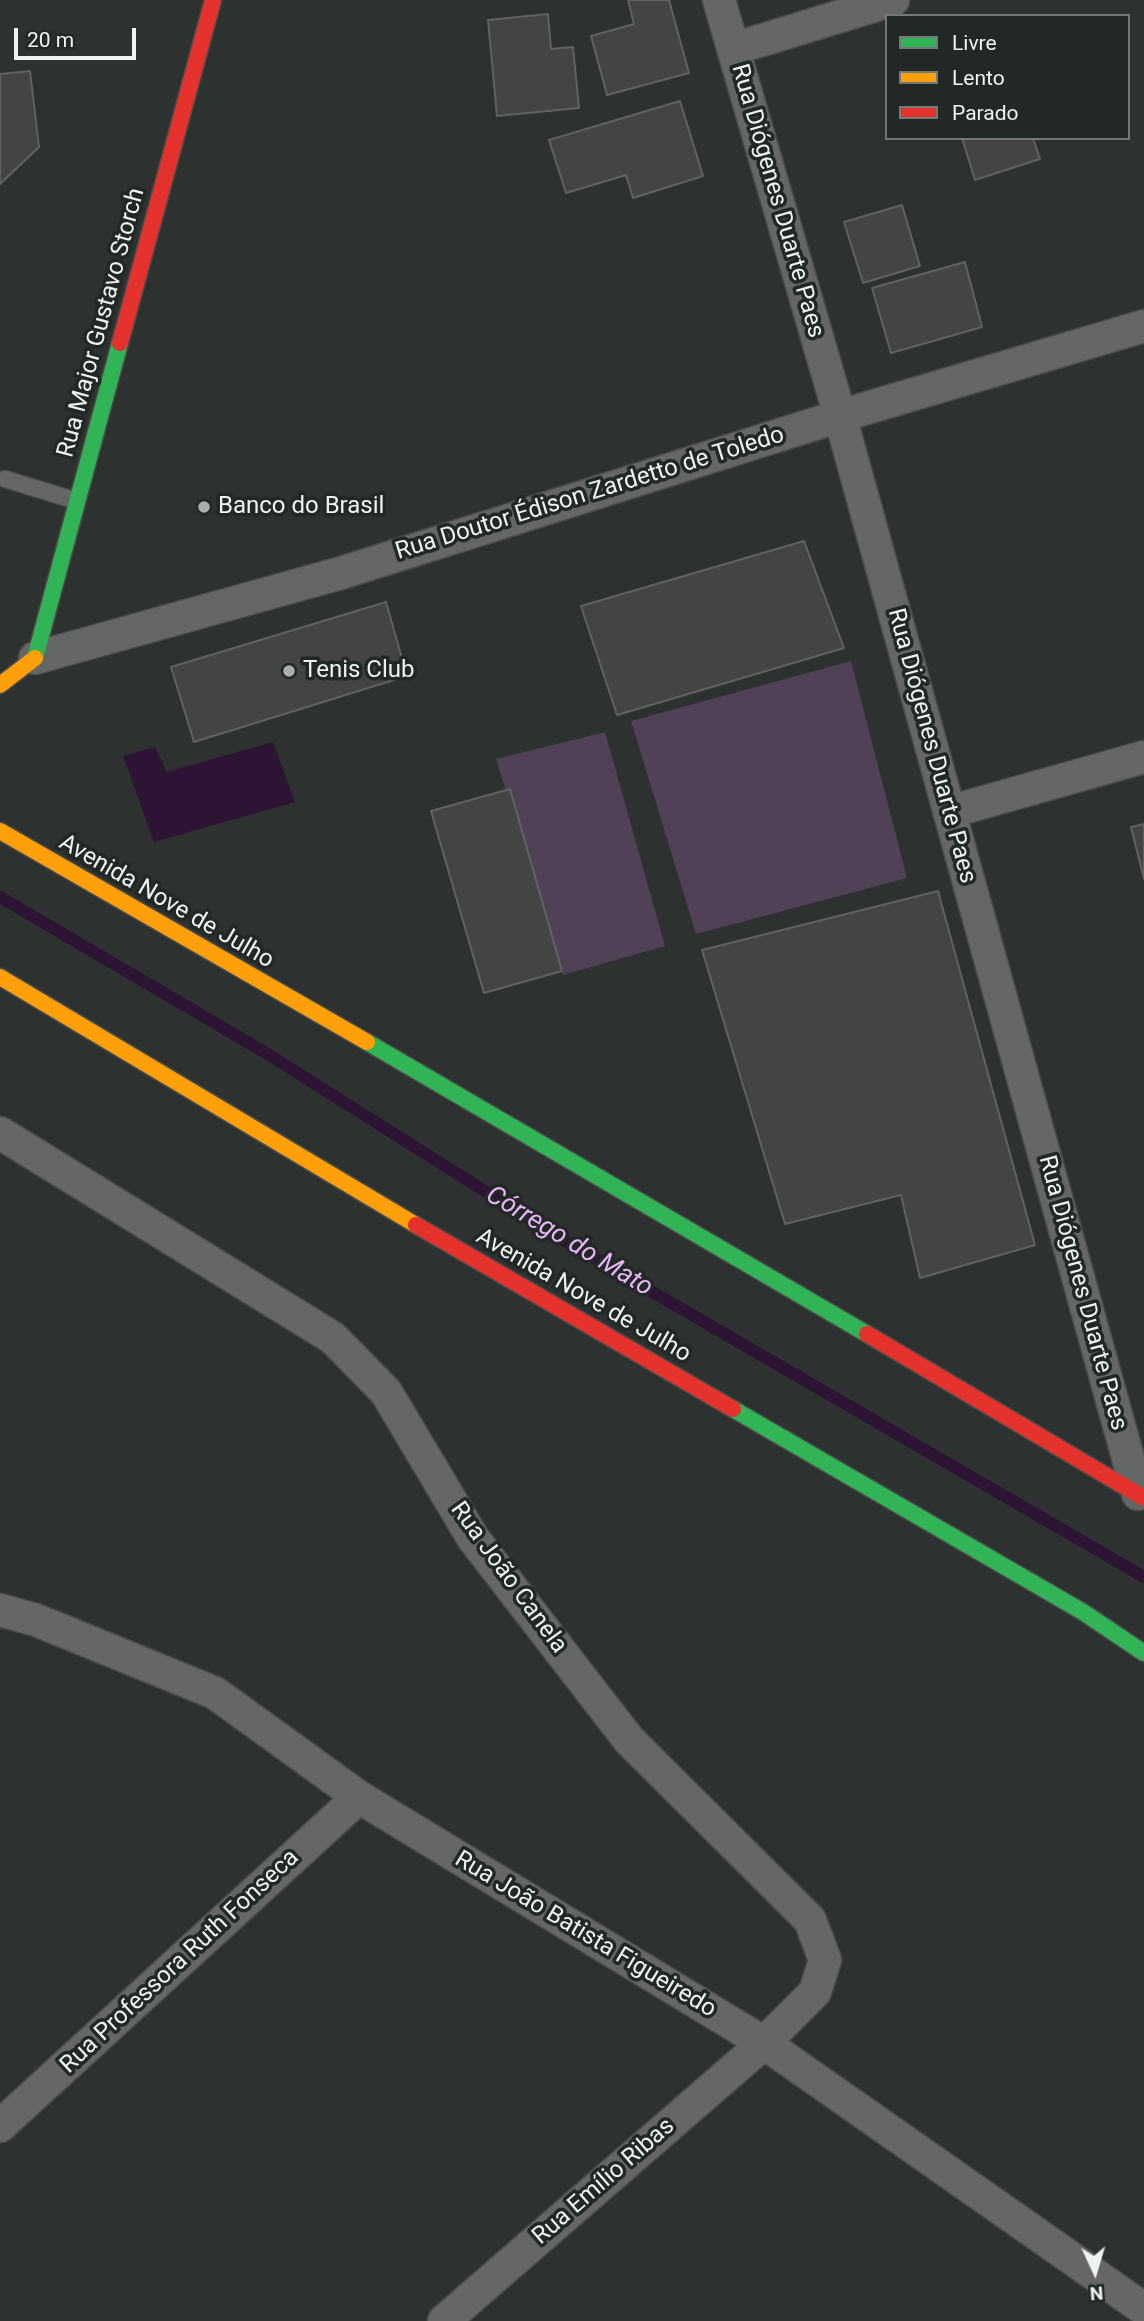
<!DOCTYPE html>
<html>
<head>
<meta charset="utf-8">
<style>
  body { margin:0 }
  #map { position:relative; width:1144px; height:2321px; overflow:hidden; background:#2d312f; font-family:Roboto,sans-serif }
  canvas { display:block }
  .legend { position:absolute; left:885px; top:14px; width:245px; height:126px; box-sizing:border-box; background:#222826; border:2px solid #747977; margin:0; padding:9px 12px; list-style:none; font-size:21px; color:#eef2f0 }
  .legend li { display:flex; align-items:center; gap:14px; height:35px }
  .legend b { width:35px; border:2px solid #747977 }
  .north { position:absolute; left:1060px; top:2237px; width:70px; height:70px; -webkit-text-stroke:5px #222826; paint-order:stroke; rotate:176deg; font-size:19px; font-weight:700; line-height:28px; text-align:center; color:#eef2f0 }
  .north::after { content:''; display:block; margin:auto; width:24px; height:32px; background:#eef2f0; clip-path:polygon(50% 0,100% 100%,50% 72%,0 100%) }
  .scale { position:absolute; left:14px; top:28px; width:122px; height:32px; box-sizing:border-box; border:4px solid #eef2f0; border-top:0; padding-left:9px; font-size:21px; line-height:24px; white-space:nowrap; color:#eef2f0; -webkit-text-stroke:5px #222826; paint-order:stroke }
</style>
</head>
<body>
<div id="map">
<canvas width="1144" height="2321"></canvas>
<ul class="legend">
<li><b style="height:9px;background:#30b455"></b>Livre</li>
<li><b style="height:9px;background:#ff9f0a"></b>Lento</li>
<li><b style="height:9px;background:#e5322d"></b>Parado</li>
</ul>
<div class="north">N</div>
<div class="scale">20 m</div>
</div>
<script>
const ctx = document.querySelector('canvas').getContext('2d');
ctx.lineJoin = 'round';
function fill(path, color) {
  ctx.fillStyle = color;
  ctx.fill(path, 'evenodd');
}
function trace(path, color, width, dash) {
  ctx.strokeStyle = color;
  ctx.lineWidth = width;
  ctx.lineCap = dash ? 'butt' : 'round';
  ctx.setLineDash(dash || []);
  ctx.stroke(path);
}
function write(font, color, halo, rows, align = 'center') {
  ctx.font = font + ' Roboto,sans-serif';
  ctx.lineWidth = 7;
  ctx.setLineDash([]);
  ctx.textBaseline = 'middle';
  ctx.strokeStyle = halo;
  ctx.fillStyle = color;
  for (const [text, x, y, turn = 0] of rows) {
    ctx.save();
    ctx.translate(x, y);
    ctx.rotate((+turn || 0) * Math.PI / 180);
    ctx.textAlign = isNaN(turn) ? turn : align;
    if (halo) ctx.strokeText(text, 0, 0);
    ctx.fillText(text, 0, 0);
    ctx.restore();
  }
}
const green = new Path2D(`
  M 851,661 L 907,878 L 696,934 L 631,721 Z
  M 605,732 L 665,946 L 563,975 L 496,759 Z`);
const water = new Path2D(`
  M 273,742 L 295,802 L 154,842 L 123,756 L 155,747 L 167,772 Z`);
const stream = new Path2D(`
  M 0,897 L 266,1053 L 556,1236 L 1144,1577`);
const building = new Path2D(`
  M 628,0 L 669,0 L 689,73 L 607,95 L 591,36 L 634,24 Z
  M 548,14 L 551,49 L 573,47 L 579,108 L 497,116 L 488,20 Z
  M 30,71 L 39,147 L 0,184 L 0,74 Z
  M 680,101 L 703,176 L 633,198 L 626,175 L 566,193 L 549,140 Z
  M 962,138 L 1033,138 L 1040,159 L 975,180 Z
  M 902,205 L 920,266 L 863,283 L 844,222 Z
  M 965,262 L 982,327 L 891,353 L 872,288 Z
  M 804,541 L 844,648 L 617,715 L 581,606 Z
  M 386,602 L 407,676 L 194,742 L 171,667 Z
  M 510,789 L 562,971 L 484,993 L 431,811 Z
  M 1144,824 L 1144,879 L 1131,827 Z
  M 938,891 L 1035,1245 L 920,1278 L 901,1195 L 785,1224 L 702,950 Z`);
const lane = new Path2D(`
  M 5,479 L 77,501`);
const street = new Path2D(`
  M 719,0 L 840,416 L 1138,1494
  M 733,49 L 893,0
  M 35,658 L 341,573 L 840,416 L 1144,326
  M 949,812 L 1144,757
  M 0,1133 L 333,1338 L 386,1392 L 473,1538 L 629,1740 L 810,1920 L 825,1960 L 815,1992 L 764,2043 L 444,2321
  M 0,1610 L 36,1620 L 215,1693 L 359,1797 L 764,2043 L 1144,2309
  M 0,2126 L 359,1797`);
const fast = new Path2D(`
  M 35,658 L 120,343
  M 367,1042 L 867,1334
  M 733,1409 L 1083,1612 L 1144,1653`);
const slow = new Path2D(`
  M 0,685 L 35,658
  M 0,831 L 367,1042
  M 0,977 L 416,1225`);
const jam = new Path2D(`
  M 120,343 L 213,0
  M 416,1225 L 733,1409
  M 867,1334 L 1144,1498`);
const markers = [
  [204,507,7,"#aaaeac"],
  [289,671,7,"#aaaeac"]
];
const streetNames = [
  ["Rua Diógenes Duarte Paes",777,201,74],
  ["Rua Major Gustavo Storch",102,323,-75],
  ["Rua Doutor Édison Zardetto de Toledo",590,494,-17],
  ["Rua Diógenes Duarte Paes",931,746,75],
  ["Avenida Nove de Julho",166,902,30],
  ["Rua Diógenes Duarte Paes",1082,1293,75],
  ["Avenida Nove de Julho",583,1296,30],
  ["Rua João Canela",508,1578,54],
  ["Rua João Batista Figueiredo",585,1935,31],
  ["Rua Professora Ruth Fonseca",180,1962,-43],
  ["Rua Emílio Ribas",604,2182,-41]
];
const poiNames = [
  ["Banco do Brasil",218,507],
  ["Tenis Club",303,671]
];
const waterNames = [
  ["Córrego do Mato",569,1242,31]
];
fill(green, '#504156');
fill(water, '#2d1434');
trace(stream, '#2d1434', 12);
fill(building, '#424544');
trace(building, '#5f6261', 2);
trace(lane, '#494c4b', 19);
trace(street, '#494c4b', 35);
trace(fast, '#494c4b', 19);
trace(slow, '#494c4b', 19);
trace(jam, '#494c4b', 19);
trace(lane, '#646766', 16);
trace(street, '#646766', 32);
trace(fast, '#30b455', 16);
trace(slow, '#ff9f0a', 16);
trace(jam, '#e5322d', 16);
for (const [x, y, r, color] of markers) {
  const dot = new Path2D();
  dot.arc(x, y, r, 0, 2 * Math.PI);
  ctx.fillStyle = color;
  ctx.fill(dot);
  trace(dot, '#222826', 2.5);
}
write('24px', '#eef2f0', '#222826', streetNames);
write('24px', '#eef2f0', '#222826', poiNames, 'left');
write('italic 26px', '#e7b5f6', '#222826', waterNames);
</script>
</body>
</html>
